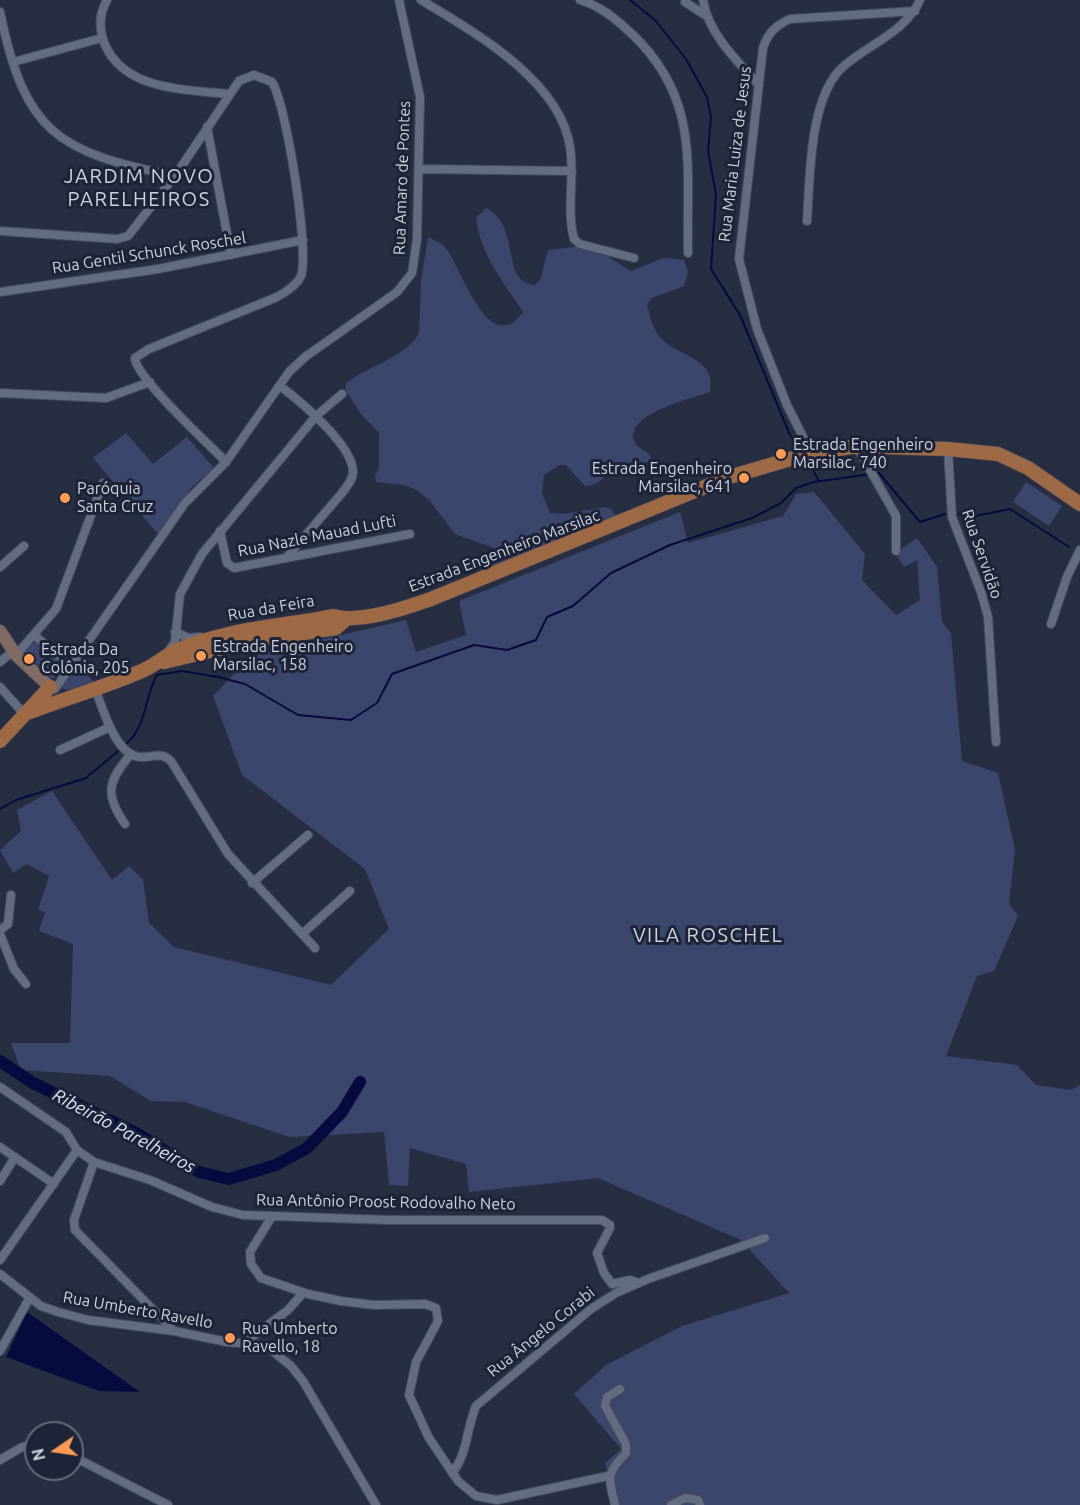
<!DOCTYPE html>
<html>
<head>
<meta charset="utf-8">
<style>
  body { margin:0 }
  #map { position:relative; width:1080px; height:1505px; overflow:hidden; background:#282e42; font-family:Ubuntu,sans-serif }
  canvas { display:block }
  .north { position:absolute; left:24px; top:1421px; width:60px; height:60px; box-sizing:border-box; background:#1e2437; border:2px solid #646a7a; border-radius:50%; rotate:257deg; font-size:16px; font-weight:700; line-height:24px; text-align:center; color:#ced2df }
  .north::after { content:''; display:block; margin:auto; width:21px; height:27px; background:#fd9c57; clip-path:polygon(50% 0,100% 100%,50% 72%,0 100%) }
</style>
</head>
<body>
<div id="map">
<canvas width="1080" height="1505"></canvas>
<div class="north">N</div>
</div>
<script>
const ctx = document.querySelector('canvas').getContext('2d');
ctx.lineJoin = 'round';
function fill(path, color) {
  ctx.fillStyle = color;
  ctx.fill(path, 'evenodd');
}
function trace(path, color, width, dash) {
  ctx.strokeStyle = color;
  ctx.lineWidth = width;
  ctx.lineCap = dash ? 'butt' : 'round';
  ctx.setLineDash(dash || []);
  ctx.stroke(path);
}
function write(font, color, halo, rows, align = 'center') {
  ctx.font = font + ' Ubuntu,sans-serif';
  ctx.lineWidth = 6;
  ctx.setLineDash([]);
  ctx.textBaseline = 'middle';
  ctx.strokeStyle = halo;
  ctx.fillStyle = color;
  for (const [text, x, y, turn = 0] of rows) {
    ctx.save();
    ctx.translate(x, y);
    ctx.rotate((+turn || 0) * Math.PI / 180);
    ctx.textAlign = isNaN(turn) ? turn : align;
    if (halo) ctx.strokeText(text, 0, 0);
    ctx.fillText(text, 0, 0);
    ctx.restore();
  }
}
const green = new Path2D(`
  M 486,208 C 523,228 499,282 535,285 L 540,280 L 548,250 L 589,245 L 631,271 L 663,258 L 684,260 L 688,272 L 684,286 L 652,298 L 647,304 C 650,315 652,327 659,336 C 674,356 718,357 710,392 C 692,398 626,414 634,440 C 636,448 645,450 651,456 C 644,472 628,464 615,470 C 604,475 599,486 585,486 L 566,465 L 559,465 L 544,475 L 542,493 L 550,513 L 564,514 L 606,507 L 612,510 L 616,516 L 538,547 L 535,553 L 473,575 L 491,562 L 494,548 L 455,534 L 429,500 L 417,490 L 404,485 L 376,482 L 375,475 L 379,469 L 379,433 L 361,414 L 345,390 L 346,383 C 369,366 407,356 419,333 L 421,282 L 428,237 C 436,241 442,243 447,250 C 461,267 489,360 523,312 C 504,283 480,254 476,218 Z
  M 126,433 L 153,464 L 187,437 L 214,468 L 193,486 L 158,534 L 93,458 Z
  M 1026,482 L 1062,506 L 1049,526 L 1013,502 Z
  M 814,492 L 865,554 L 862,580 L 896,615 L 920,600 L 917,560 L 904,567 L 895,553 L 917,538 L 937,567 L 942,622 L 951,633 L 962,761 L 998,773 L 1015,850 L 1009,903 L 1018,916 L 994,971 L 977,976 L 946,1056 L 1017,1065 L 1036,1085 L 1071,1090 L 1080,1085 L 1080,1505 L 616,1505 L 605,1463 L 621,1449 L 574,1394 L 606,1365 L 682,1326 L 789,1293 L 741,1240 L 598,1178 L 469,1192 L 466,1164 L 410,1148 L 408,1186 L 389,1185 L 384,1132 L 289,1137 L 185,1102 L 151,1101 L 110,1076 L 21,1070 L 11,1043 L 70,1043 L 73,944 L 39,931 L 45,912 L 38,910 L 49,876 L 27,864 L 13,873 L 0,850 L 21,831 L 17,810 L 52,791 L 112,880 L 129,866 L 143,879 L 149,923 L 174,947 L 331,985 L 389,929 L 365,869 L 242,775 L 213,696 L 251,656 L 406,620 L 416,652 L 466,635 L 459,601 L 680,512 L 688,543 L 783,516 L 796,494 Z
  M 36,641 L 63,663 L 64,666 L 53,679 L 25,654 L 25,651 Z
  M 77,663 L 97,686 L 66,690 L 60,686 Z`);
const water = new Path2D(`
  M 27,1312 L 140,1392 L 99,1391 L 6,1357 Z`);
const stream = new Path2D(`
  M 630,0 L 655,20 L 686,59 L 707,97 L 711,117 L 708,151 L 716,195 L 711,269 L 740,315 L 790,435 L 799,447
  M 810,465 L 819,481
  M 876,473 L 879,473 L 920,522 L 945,514
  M 959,514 L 975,516 L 1010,509 L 1069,547
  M 127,743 C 146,728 145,695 157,675 L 182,671 L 218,677 L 245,684 L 298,715 L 351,720 L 377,703 L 392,674 L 474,645 L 507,650 L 536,640 L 547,617 L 573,606 L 611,573 L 670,545 L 752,518 L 781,503 L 796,488 L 814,482 L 871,474
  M 0,809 L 16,800 L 86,778 L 118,751`);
const river = new Path2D(`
  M 0,1061 L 33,1083 L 138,1134 L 199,1172 L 229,1179 L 276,1165 L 307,1148 L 342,1112 L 360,1082`);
const minor = new Path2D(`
  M 107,0 C 99,14 99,30 105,45 C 126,91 185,89 228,94
  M 421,0 C 474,32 560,80 570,147 C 575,178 566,209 574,239 L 580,244 L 634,258
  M 580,0 C 601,6 617,20 633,35 C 701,100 686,168 688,253
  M 703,0 C 708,33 737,61 759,85
  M 685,2 L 705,15
  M 0,12 C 25,133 57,152 175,176
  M 13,62 L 102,38
  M 207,127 L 231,255
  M 419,169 L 572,171
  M 807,221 C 810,177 809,94 845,65 C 870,44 906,31 920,0
  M 0,231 L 117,239 L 128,236 L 175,176 L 239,81 L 254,75 L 272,82 C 286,103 310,252 301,276 C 297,285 286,292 277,297 L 149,349 L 135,358 C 135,377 210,445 226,462
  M 0,292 L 158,269 L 303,240
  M 280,386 C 300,401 353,445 353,472 C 353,480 347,486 342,493 L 286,558
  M 0,393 L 106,398 L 150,382
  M 857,447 L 896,516 L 896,551
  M 948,449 L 952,517 L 981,592 L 988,617 L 996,742
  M 811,453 L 787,405 L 757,329 L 739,259 L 763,48 C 768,33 775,26 790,19 L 915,11
  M 220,531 L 227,563 L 234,568 L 410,534
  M 0,567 L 24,546
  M 1051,624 L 1067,577 L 1080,550
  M 175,632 L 189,638 L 200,637
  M 34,635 L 70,665
  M 167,653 L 175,642 L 180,594 L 202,554 L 316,416 L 342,394
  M 16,655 L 56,609 L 103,483
  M 0,662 L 13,651
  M 0,687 L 25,715
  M 55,689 L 185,503 L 226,462 L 289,372 L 305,357 L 397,292 L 412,273 L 417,239 L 420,97 L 399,0
  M 95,689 C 103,708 115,755 140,757 C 152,758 161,751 171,761 L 228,854 L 315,948
  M 60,750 L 110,727
  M 125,824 C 104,794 108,781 131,754
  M 252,883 L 308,835
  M 0,930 L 8,924 L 11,895
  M 0,934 L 14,969 L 26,984
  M 302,934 L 350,891
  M 0,1087 L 66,1132 L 77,1150 L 94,1162 L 150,1180 L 212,1207 L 243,1215 L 389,1220 L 602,1220 L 610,1225 L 610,1228 L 597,1253 L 604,1273 L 612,1284 L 630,1280 L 639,1283
  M 0,1147 L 54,1184
  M 94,1162 L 74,1220 L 75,1230 L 174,1331
  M 0,1181 L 15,1157
  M 271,1218 L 250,1252 L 251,1264 L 261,1278 L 308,1294 L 341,1301 L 374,1305 L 425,1304 L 436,1308 L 438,1321 L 416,1362 L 409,1395 L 429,1438 L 458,1481 L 476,1496 L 497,1500 L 608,1476
  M 0,1260 L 77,1150
  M 0,1274 L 41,1306 L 58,1312 L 88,1320 L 174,1331 L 227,1342 L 265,1345 L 291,1366 L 303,1381 L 376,1505
  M 245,1342 L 288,1310 L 303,1293
  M 0,1351 L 30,1297
  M 72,1456 L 168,1505
  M 0,1460 L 22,1447 L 36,1443
  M 452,1473 C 468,1454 466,1429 476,1406 L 591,1309 L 616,1293 L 648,1279 L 765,1238
  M 615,1505 C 609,1478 605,1474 626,1453 L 626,1444 L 605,1406 L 607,1397 L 620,1389
  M 671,1505 L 685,1498 L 698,1500 L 700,1505`);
const secondary = new Path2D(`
  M 0,631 L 16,655 L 50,687`);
const primary = new Path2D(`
  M 164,662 L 252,641 L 336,628 L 345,620
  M 27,713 C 66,698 106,687 144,670 C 157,664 167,654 180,649 C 227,629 283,626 333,616 C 359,624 405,608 431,599 L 729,477 L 811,453 L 851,447 L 879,447 L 948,449 L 998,454 L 1028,468 L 1080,504
  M 0,741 L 50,687`);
const markers = [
  [781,454,6,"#fd9c57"],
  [744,478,6,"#fd9c57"],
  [65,498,6,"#fd9c57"],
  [201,656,6,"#fd9c57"],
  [29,659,6,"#fd9c57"],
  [230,1338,6,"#fd9c57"]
];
const streetNames = [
  ["Rua Maria Luiza de Jesus",735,154,-83],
  ["Rua Amaro de Pontes",402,178,-88],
  ["Rua Gentil Schunck Roschel",149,253,-9],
  ["Rua Nazle Mauad Lufti",317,536,-11],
  ["Estrada Engenheiro Marsilac",504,551,-21],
  ["Rua Servidão",982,554,71],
  ["Rua da Feira",271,608,-10],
  ["Rua Antônio Proost Rodovalho Neto",386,1202,1],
  ["Rua Umberto Ravello",138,1310,10],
  ["Rua Ângelo Corabi",541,1332,-39]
];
const poiNames = [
  ["Estrada Engenheiro",793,445],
  ["Marsilac, 740",793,463],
  ["Estrada Engenheiro",732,469,"right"],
  ["Marsilac, 641",732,487,"right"],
  ["Paróquia",77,489],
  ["Santa Cruz",77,507],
  ["Estrada Engenheiro",213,647],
  ["Marsilac, 158",213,665],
  ["Estrada Da",41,650],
  ["Colônia, 205",41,668],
  ["Rua Umberto",242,1329],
  ["Ravello, 18",242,1347]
];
const waterNames = [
  ["Ribeirão Parelheiros",124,1131,28]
];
const quarterNames = [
  ["JARDIM NOVO",139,176],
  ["PARELHEIROS",139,199],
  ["VILA ROSCHEL",708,935]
];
fill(green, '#3a466c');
fill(water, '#070a3f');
trace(stream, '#070a3f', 2);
trace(river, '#070a3f', 12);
trace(minor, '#464b5b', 10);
trace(secondary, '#464b5b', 14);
trace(primary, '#464b5b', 15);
trace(minor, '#646c82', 8);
trace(secondary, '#816b64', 12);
trace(primary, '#9e6a46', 14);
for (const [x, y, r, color] of markers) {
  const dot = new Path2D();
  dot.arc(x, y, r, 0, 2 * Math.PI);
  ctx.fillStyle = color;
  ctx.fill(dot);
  trace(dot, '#1e2437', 2);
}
write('16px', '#ced2df', '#1e2437', streetNames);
write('16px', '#ced2df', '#1e2437', poiNames, 'left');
write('italic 18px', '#dde4f6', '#1e2437', waterNames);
ctx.letterSpacing = '1.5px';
write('20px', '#ced2df', '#1e2437', quarterNames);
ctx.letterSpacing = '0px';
</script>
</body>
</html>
